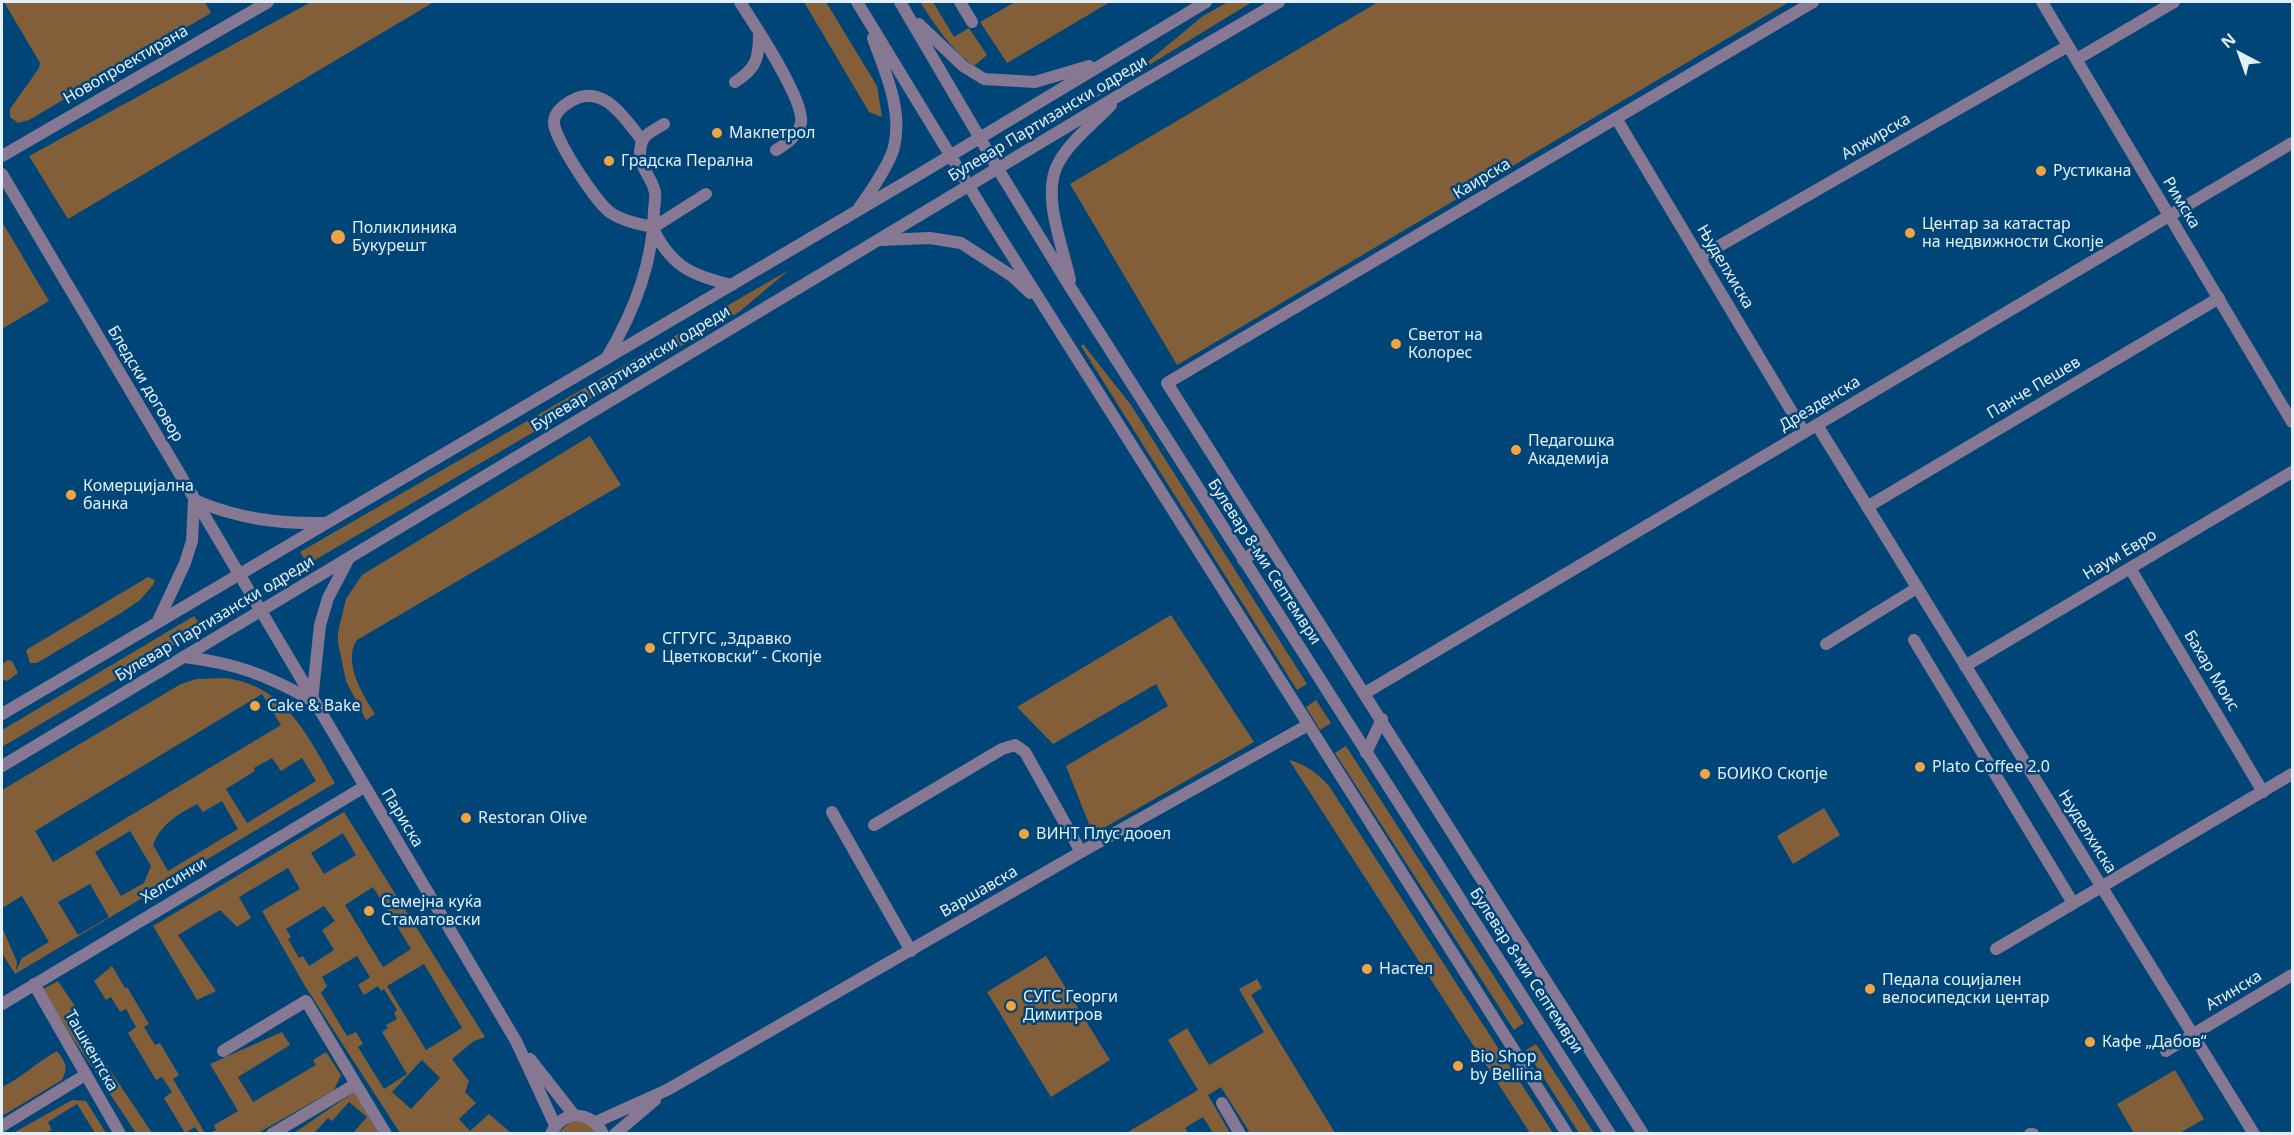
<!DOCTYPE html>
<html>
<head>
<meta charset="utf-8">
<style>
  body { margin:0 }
  #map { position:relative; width:2294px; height:1135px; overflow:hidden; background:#004577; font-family:"Noto Sans",sans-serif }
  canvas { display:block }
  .frame { position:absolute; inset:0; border:3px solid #e3effb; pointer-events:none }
  .north { position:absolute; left:2210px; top:24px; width:60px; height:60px; -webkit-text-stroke:4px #004577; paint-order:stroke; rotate:319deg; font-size:16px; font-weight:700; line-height:24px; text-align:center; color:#e3effb }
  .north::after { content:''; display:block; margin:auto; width:21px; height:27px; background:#e3effb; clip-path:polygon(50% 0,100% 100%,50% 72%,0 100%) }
</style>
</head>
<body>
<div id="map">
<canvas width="2294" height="1135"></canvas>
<div class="frame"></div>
<div class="north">N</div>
</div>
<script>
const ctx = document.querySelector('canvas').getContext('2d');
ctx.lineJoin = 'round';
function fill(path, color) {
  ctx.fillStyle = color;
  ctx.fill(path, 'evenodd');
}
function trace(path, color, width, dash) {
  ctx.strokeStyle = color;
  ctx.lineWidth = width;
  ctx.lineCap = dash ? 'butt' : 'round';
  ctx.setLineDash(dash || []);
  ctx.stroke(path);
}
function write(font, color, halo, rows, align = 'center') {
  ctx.font = font + ' "Noto Sans",sans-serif';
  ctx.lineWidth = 5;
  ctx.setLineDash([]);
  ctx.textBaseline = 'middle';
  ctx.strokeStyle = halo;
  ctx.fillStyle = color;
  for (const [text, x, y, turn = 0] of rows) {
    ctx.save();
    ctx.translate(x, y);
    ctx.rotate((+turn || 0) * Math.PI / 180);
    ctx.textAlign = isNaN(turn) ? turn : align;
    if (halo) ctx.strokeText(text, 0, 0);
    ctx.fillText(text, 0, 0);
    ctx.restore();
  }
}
const green = new Path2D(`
  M 4,2 L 205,2 L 211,13 L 29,120 L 18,123 L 10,117 L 10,109 L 39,68 L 40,63 Z
  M 311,2 L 434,2 L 68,219 L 29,156 Z
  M 804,2 L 826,2 L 877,86 L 882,117 L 869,112 Z
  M 920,2 L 933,2 L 954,37 L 969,28 L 987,55 L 974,66 C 950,49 936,26 920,2 Z
  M 1015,2 L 1110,2 L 1007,63 L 980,22 Z
  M 1228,2 L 1252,2 L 1035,135 L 1145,64 L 1203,16 Z
  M 1378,2 L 1789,2 L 1177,365 L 1070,184 Z
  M 2,222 L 49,301 L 2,329 Z
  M 789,270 L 739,312 L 308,564 L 300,552 Z
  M 1083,344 L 1131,405 L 1307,684 L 1297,690 L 1081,346 Z
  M 590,436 L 621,485 L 357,640 C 342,662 363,695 375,714 L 366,720 L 346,681 L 338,643 L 338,632 L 346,599 L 362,575 Z
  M 148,577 L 155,580 L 153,585 L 140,600 L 121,613 L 37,663 L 30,663 L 26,650 Z
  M 1171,615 L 1254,742 L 1093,834 L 1066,766 L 1168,706 L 1156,684 L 1053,744 L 1017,707 Z
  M 194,616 L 203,628 L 2,747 L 2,730 Z
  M 8,660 L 12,661 L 18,673 L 7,681 L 2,679 L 2,664 Z
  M 225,678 C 286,686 307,735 335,783 L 15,974 L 2,953 L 2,927 L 17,962 L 16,971 L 22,958 L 49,942 L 22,896 L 2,908 L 2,790 L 181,684 L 196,679 ZM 262,694 L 281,725 L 53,862 L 35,831 ZM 272,758 L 281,771 L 302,758 L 316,781 L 247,823 L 226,789 L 255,771 L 254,768 ZM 222,801 L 238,829 L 168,871 L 153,845 C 162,823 177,815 197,804 L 203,812 ZM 130,831 L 151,866 L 144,883 L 121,896 L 95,852 ZM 90,884 L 109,917 L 78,935 L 58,902 Z
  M 1316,700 L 1331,723 L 1320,730 L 1306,707 Z
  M 1346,746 L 1524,1023 L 1514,1030 L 1335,753 Z
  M 1289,760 C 1307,765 1317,773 1329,786 L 1553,1133 L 1530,1133 Z
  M 1824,808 L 1840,835 L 1793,864 L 1777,836 Z
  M 344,812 L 485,1037 L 474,1041 L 452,1059 L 469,1081 L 465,1092 L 476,1103 L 459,1119 L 470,1131 L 489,1114 L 511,1133 L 462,1134 L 460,1132 L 457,1134 L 400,1133 L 305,986 L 262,911 L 300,889 L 288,868 L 239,897 L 251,918 L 237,927 L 220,910 L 178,935 L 216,991 L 197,1000 L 153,926 ZM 343,833 L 356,855 L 324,874 L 311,853 ZM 373,887 L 411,949 L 383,967 L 345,905 ZM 324,906 L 335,921 L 322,930 L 334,950 L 309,966 L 303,956 L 299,958 L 288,939 L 291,937 L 286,929 ZM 357,956 L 370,977 L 358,985 L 364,995 L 378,986 L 381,991 L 384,989 L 397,1010 L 394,1013 L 397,1019 L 386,1025 L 388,1028 L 382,1032 L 407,1074 L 384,1089 L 358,1047 L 363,1044 L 356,1032 L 347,1036 L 321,993 L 327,986 L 322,977 ZM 424,964 L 462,1028 L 426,1050 L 387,986 ZM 422,1060 L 440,1078 L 411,1109 L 392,1092 Z
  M 1046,956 L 1110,1060 L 1051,1097 L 987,992 Z
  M 112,966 L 125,988 L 127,987 L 149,1024 L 144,1027 L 155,1045 L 160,1043 L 179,1075 L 173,1079 L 205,1133 L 199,1133 L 195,1127 L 185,1133 L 164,1098 L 172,1092 L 162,1077 L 156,1080 L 128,1033 L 136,1027 L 126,1009 L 120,1012 L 111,997 L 106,1000 L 94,981 Z
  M 1257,979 L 1262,988 L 1251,995 L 1335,1133 L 1250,1133 L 1221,1087 L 1208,1095 L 1230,1133 L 1213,1133 L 1203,1117 L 1185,1128 L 1188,1133 L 1129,1133 L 1128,1132 L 1198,1090 L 1168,1040 L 1187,1028 L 1209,1065 L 1264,1032 L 1239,989 Z
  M 58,981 L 81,1015 L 76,1019 L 152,1133 L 136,1133 L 72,1037 L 43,989 Z
  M 282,1032 L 290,1045 L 238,1077 L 253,1102 L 316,1065 L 313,1060 L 326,1052 L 341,1075 L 334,1090 L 258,1133 L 210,1133 L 216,1130 L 214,1125 L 238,1111 L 210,1064 Z
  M 1536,1044 L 1594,1133 L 1579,1133 L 1526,1050 Z
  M 57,1051 C 65,1062 69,1067 62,1080 L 2,1116 L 2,1087 C 23,1077 37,1062 57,1051 Z
  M 2175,1070 L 2204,1119 L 2180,1133 L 2134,1133 L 2117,1104 Z
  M 354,1092 L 378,1133 L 353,1133 L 367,1117 L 349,1102 L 332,1121 L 328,1118 L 314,1133 L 294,1133 Z
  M 72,1100 L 86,1101 L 106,1133 L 95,1133 L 77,1104 L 48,1122 L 52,1130 L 45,1133 L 13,1133 Z
  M 585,1121 L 599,1134 L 557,1134 L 570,1122 Z`);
const service = new Path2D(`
  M 740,2 C 754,24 805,100 801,123 C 798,136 786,144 776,150
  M 2077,59 L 2174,2
  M 735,82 C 757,68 759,58 759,33
  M 1616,118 L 1804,432
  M 642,140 C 625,119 603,82 571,101 C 564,105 555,111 554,121 C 552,136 597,204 611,213 C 623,221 639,224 654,227 L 706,194
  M 654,231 C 673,268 694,276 732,285
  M 1700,257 L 2068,46
  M 606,359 C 633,314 653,264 654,211 C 654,205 656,198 655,193 C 652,174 636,168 641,145 C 643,134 655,130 664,124
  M 1867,507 L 2219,298
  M 1914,640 L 2073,903
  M 1826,644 L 1917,588
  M 832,812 L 911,951
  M 874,825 L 1002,749 L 1015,745 L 1025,752 L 1081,852
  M 1996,949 L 2101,887
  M 223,1051 L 306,1001 L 386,1134
  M 2166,1051 L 2192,1035
  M 272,1134 L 356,1084
  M 2030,1134 L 2033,1134`);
const minor = new Path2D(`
  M 960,2 L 972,22
  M 2042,2 L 2292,422
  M 1817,425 L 2254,1134
  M 1243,560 L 1268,543
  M 2130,568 L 2263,792
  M 1965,666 L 2292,472
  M 1365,693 L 2292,143
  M 1366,753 L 1382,719
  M 2101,887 L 2292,774
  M 34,984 L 120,1134
  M 2,1004 L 364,787
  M 2192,1035 L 2292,975
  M 1222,1103 L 1240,1134
  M 2,1126 L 85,1075
  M 1643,1134 L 1167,383 L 1813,2`);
const tertiary = new Path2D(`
  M 857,2 L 992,224 L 1567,1134
  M 900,2 L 998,169 L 1072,290 L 1610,1134
  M 919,24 L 963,66 L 984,79 L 1035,82 L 1089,66
  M 2,156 L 268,2
  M 2,174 L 516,1041 L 555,1125
  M 859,208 C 869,194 890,163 894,147 C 903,110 885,72 873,38
  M 881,240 L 930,238 L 961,243 L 1012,276 L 1030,293
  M 1070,280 C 1063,247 1043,199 1056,168 C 1066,144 1093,124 1111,105
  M 194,500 C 239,519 279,524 327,523
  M 157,623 L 185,563 L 192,541 L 194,501
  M 184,657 C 235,663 267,675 311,700
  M 312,701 L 320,625 L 328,598 L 349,558
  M 2,714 L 918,175 L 1206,2
  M 2,766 L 1123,93 L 1279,2
  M 530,1059 L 574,1115
  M 596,1122 L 667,1090 L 1081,852 L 1308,725
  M 551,1134 C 562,1109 592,1110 603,1134
  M 615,1134 L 655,1100`);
const markers = [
  [717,133,6,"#f3a442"],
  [609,161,6,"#f3a442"],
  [2041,171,6,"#f3a442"],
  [1910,233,6,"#f3a442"],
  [338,237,8,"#f3a442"],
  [1396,344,6,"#f3a442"],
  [1516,450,6,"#f3a442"],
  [71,495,6,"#f3a442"],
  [650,648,6,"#f3a442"],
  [255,706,6,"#f3a442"],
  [1920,767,6,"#f3a442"],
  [1705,774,6,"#f3a442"],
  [466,818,6,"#f3a442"],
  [1024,834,6,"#f3a442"],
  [369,911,6,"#f3a442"],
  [1367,969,6,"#f3a442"],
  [1870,989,6,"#f3a442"],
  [1011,1006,6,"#f3a442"],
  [2090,1042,6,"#f3a442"],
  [1458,1066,6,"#f3a442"]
];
const streetNames = [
  ["Новопроектирана",126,65,-30],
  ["Булевар Партизански одреди",1048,119,-31],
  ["Алжирска",1876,137,-30],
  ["Каирска",1482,179,-31],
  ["Римска",2181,203,59],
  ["Њуделхиска",1725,267,59],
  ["Булевар Партизански одреди",631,369,-31],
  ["Бледски договор",145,384,59],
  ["Панче Пешев",2034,388,-31],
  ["Дрезденска",1820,404,-31],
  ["Наум Евро",2120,555,-31],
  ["Булевар 8-ми Септември",1264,562,57],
  ["Булевар Партизански одреди",215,619,-31],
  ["Бахар Моис",2211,671,59],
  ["Париска",402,818,59],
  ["Њуделхиска",2087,832,58],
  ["Хелсинки",174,881,-31],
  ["Варшавска",979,892,-30],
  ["Булевар 8-ми Септември",1526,971,57],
  ["Атинска",2234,991,-31],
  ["Ташкентска",91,1051,60]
];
const poiNames = [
  ["Макпетрол",729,133],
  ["Градска Перална",621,161],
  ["Рустикана",2053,171],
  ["Центар за катастар",1922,224],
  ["на недвижности Скопје",1922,242],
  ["Поликлиника",352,228],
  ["Букурешт",352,246],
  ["Светот на",1408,335],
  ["Колорес",1408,353],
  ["Педагошка",1528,441],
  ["Академија",1528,459],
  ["Комерцијална",83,486],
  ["банка",83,504],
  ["СГГУГС „Здравко",662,639],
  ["Цветковски“ - Скопје",662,657],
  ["Cake & Bake",267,706],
  ["Plato Coffee 2.0",1932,767],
  ["БОИКО Скопје",1717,774],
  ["Restoran Olive",478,818],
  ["ВИНТ Плус дооел",1036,834],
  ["Семејна куќа",381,902],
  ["Стаматовски",381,920],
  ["Настел",1379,969],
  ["Педала социјален",1882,980],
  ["велосипедски центар",1882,998],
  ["СУГС Георги",1023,997],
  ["Димитров",1023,1015],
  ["Кафе „Дабов“",2102,1042],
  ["Bio Shop",1470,1057],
  ["by Bellina",1470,1075]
];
fill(green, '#825f38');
trace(service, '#867893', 12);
trace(minor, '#867893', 12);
trace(tertiary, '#867893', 12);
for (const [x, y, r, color] of markers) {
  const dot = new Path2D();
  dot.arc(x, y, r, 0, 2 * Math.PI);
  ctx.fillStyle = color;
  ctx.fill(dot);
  trace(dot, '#004577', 2);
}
write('16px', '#e3effb', '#004577', streetNames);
write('16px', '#e3effb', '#004577', poiNames, 'left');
</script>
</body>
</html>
